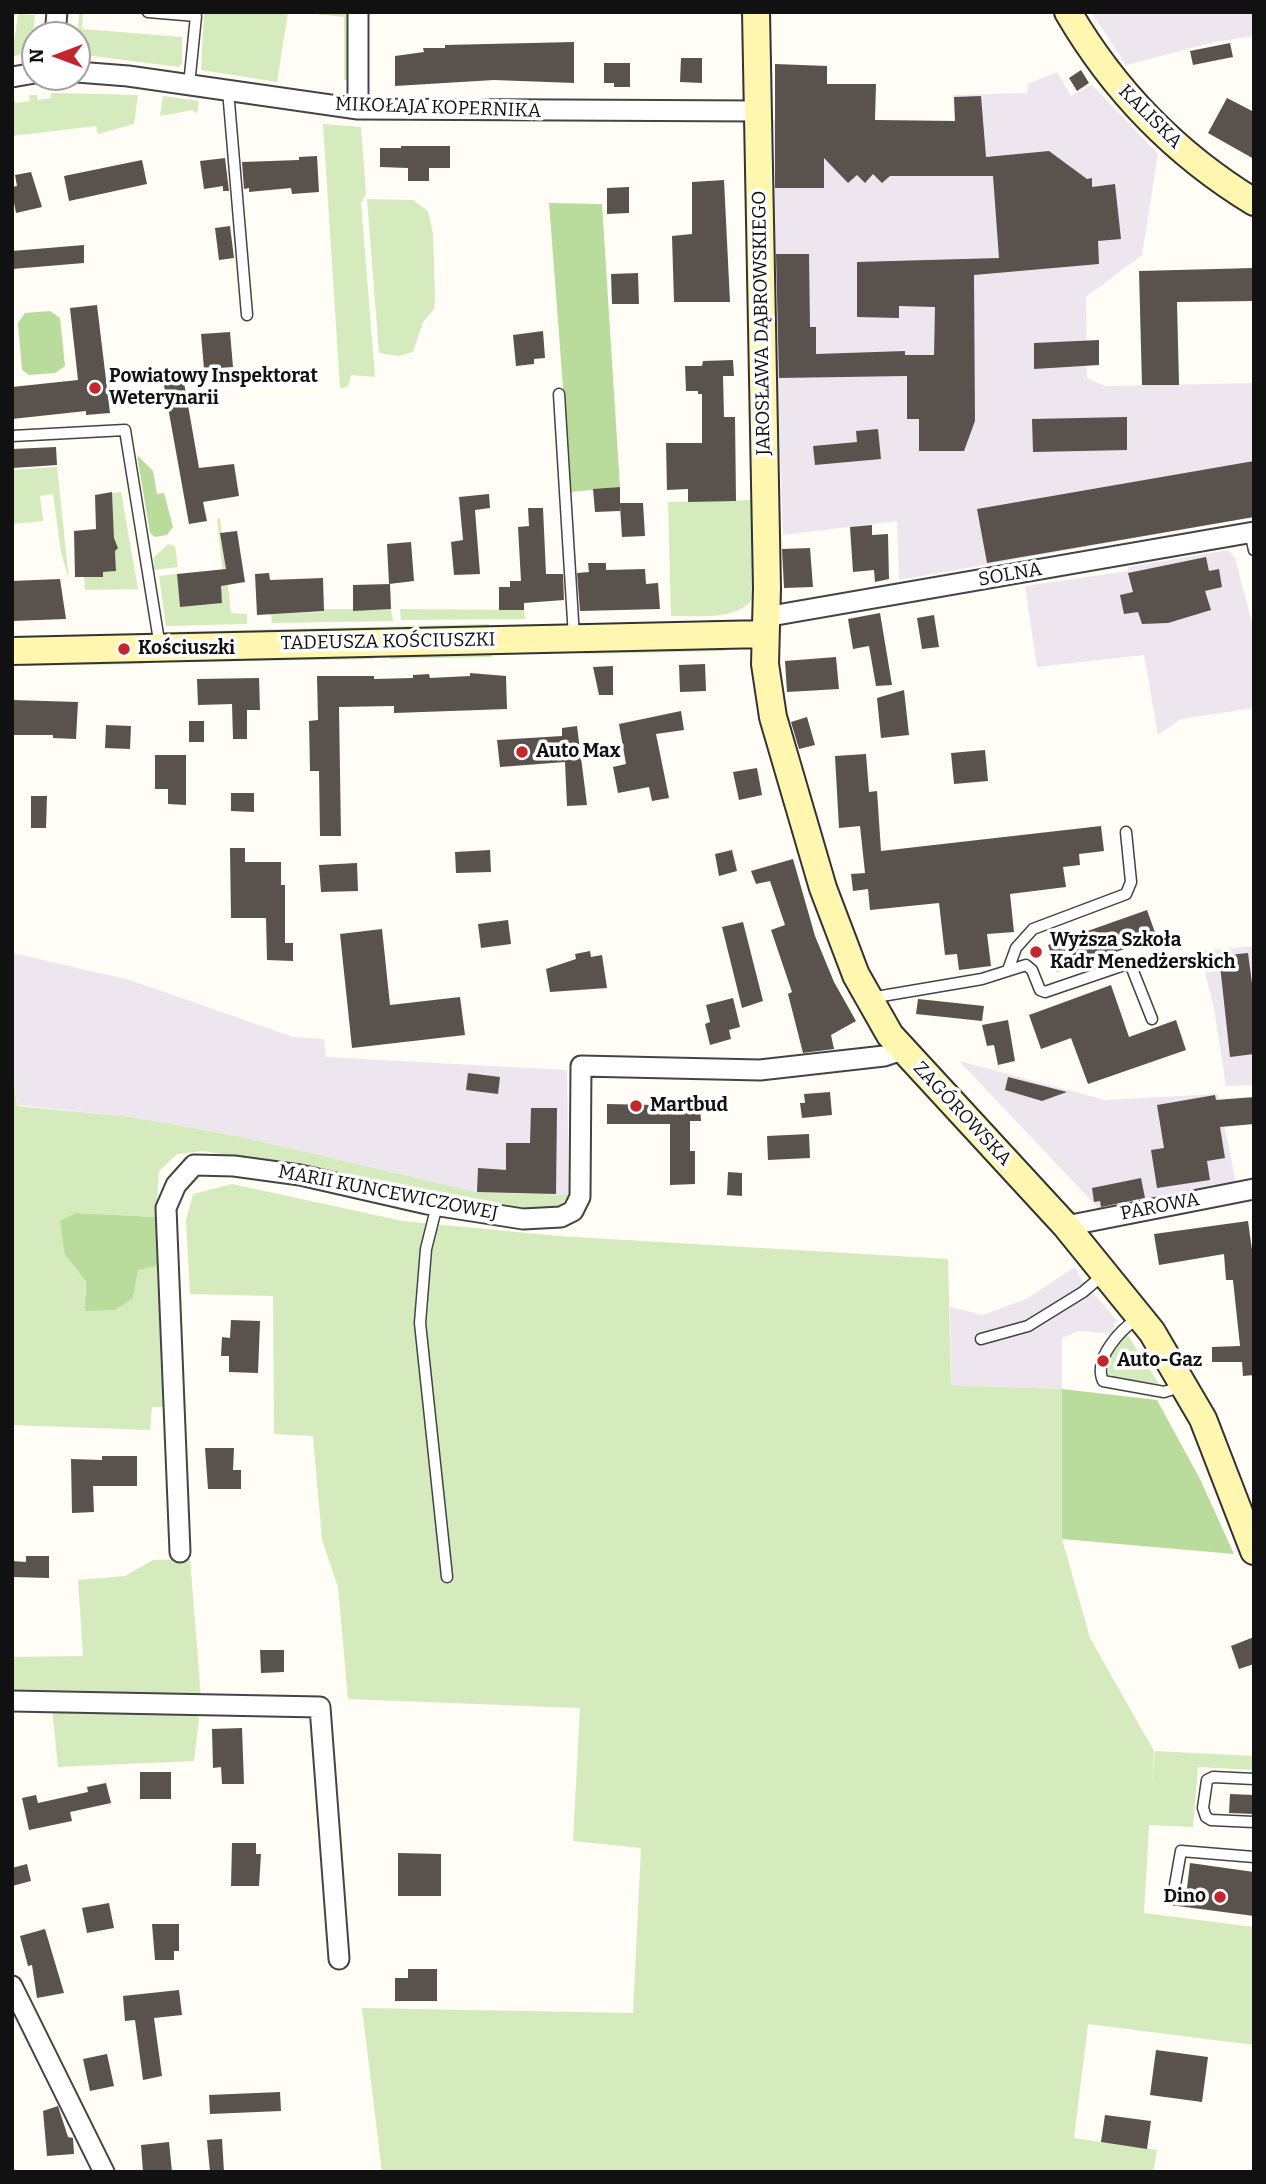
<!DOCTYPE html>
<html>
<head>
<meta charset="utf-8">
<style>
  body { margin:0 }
  #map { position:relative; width:1266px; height:2184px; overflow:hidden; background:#fffdf5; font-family:Bitter,serif }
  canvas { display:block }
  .frame { position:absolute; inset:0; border:14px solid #111; pointer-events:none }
  .north { position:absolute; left:21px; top:21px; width:70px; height:70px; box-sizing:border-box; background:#fff; border:2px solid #a0a0a0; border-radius:50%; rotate:270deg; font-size:19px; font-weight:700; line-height:28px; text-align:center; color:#111 }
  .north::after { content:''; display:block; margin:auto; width:24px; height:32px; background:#c4262e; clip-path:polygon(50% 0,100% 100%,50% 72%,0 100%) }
</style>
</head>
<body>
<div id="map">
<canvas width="1266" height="2184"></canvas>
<div class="frame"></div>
<div class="north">N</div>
</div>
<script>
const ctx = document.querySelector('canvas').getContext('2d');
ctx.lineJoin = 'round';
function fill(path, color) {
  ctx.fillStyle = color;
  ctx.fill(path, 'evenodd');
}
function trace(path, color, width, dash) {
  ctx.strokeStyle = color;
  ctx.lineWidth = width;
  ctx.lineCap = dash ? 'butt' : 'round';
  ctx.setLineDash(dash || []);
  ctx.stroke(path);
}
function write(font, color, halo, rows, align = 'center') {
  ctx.font = font + ' Bitter,serif';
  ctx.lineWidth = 7;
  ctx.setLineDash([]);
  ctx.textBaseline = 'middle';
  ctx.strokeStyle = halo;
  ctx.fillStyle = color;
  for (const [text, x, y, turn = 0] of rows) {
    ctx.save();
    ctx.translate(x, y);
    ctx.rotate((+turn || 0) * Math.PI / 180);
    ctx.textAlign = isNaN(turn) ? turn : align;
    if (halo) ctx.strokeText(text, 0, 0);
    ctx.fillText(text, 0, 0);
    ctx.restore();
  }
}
const industrial = new Path2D(`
  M 1091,12 L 1254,12 L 1254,36 L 1215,42 L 1126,65 Z
  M 1057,72 L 1071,96 L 1092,85 L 1158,154 L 1142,255 L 1086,297 L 1087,378 L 1105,386 L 1254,383 L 1254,517 L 899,580 L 897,521 L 783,535 L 777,372 L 773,120 L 955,121 L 953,95 L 1027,93 L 1028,84 Z
  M 1228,550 L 1235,558 L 1254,630 L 1254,708 L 1181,719 L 1158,735 L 1144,655 L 1037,667 L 1025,586 L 1128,571 L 1128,567 Z
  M 1254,946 L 1254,1085 L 1226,1086 L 1214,1009 L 1200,951 Z
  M 12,953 L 130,980 L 293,1037 L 324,1039 L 326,1057 L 567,1070 L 569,1195 L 477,1192 L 242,1137 L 132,1117 L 17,1105 L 12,1067 Z
  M 959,1061 L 1105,1100 L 1218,1094 L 1236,1183 L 1101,1211 Z
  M 1075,1267 L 1081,1279 L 1119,1323 L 1114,1322 L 1114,1334 L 1079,1331 L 1062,1338 L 1062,1389 L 951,1385 L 950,1307 L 983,1315 L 1026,1299 Z`);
const green = new Path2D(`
  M 79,12 L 83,12 L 82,29 L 182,37 L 182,63 L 179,67 L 77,54 Z
  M 204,12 L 288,12 L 277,82 L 201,70 Z
  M 296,12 L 351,12 L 352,80 L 344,80 L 344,17 Z
  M 18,14 L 35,15 C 33,34 35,53 12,57 Z
  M 51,93 L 138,95 L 134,124 L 98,134 L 96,126 L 12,136 L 12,98 L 16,103 L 30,101 L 29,95 L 37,95 L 38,100 L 51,98 Z
  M 163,96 L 199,101 L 197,114 L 193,110 L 160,116 Z
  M 323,124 L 361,127 L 366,194 L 361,203 L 375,377 L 351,375 L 348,387 L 340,388 Z
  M 367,199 L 413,200 L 428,211 L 433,234 L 435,297 L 434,309 L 423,322 L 413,352 L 398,356 L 379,353 Z
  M 57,467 L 69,580 L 61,552 L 53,494 L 40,496 L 43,521 L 12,524 L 12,470 Z
  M 121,492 L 138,589 L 85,590 L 84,577 L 103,577 L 103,572 L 116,571 L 115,551 L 118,547 L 114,538 L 112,493 Z
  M 751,500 L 754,597 C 737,622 698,615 671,616 L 668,502 Z
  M 220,518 L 231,613 L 247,614 L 247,624 L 166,626 L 159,576 L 177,574 L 180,607 L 222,603 L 220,585 L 224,584 L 217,519 Z
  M 168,544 L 175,546 L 178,567 L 154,570 L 154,557 Z
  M 324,609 L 391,609 L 393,621 L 272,623 L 271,614 L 323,612 Z
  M 400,609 L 524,610 L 525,619 L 401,620 Z
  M 489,624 L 489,629 L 166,636 L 166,632 Z
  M 725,647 L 724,651 L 586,654 L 585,649 Z
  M 492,652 L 492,657 L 389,659 L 392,653 Z
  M 375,654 L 374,659 L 197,662 L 197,658 Z
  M 144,658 L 145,664 L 22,666 L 22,661 Z
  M 12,1067 L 17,1106 L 132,1117 L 242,1137 L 477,1192 L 569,1195 L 560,1206 L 540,1214 L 398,1190 L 204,1151 L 177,1154 L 159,1171 L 156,1217 L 76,1213 L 65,1255 L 86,1281 L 85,1296 L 133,1298 L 138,1270 L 161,1265 L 168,1407 L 152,1407 L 150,1430 L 12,1425 Z
  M 232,1184 L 403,1221 L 558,1236 L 948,1259 L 951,1385 L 1062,1389 L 1062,1539 L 1090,1638 L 1154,1751 L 1152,1784 L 1155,1751 L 1254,1756 L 1254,1770 L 1198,1767 L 1193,1827 L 1149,1825 L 1144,1913 L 1254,1927 L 1254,2045 L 1088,2024 L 1074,2138 L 1157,2150 L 1153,2172 L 382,2172 L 362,2008 L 633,2013 L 641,1848 L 573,1841 L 580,1708 L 348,1699 L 338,1587 L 322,1540 L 313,1436 L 274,1434 L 273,1296 L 190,1294 L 186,1220 L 193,1194 Z
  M 1127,1334 L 1159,1384 L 1115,1378 L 1108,1373 L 1110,1357 Z
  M 190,1559 L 201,1698 L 12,1696 L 12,1657 L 83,1656 L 78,1580 L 125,1576 L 153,1560 Z
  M 52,1708 L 192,1713 L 199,1718 L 194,1761 L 58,1767 Z`);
const forest = new Path2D(`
  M 549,203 L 602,204 L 620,487 L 571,492 Z
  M 50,311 L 60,318 L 65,366 L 55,373 L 29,375 L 22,370 L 18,323 L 25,313 Z
  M 137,455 L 153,471 L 157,494 L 164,493 L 173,527 L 167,535 L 155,537 L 150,533 Z
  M 76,1213 L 156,1217 L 161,1265 L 138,1270 L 133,1298 L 115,1310 L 85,1311 L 86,1281 L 65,1255 L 60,1221 Z
  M 1062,1389 L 1157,1400 L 1200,1479 L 1234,1554 L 1062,1539 Z`);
const building = new Path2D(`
  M 574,42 L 574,83 L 494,80 L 395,86 L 395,56 L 424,52 L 423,48 L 445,48 L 445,45 Z
  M 1230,43 L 1233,57 L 1193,65 L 1190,51 Z
  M 681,58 L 702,58 L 702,83 L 680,82 Z
  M 604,63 L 630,63 L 630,87 L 614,87 L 614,83 L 604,83 Z
  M 775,64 L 827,66 L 827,84 L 876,84 L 875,120 L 955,121 L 954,97 L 981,96 L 986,157 L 1049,151 L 1087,179 L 1092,178 L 1092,187 L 1115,184 L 1121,239 L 1098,241 L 1099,264 L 974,275 L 975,421 L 964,451 L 919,451 L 919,419 L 907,419 L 907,376 L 779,378 L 776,254 L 809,254 L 810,327 L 816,327 L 816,354 L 905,351 L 905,355 L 934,355 L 935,307 L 899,306 L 899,318 L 857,317 L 857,262 L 999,258 L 993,176 L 890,176 L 882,183 L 873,174 L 865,183 L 857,175 L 848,183 L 824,158 L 824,188 L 775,188 Z
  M 1081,70 L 1089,83 L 1077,91 L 1069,78 Z
  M 1227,98 L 1254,112 L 1254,159 L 1208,133 Z
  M 401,146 L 450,146 L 450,168 L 429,168 L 429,181 L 408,181 L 408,168 L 380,167 L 380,148 L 401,148 Z
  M 317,156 L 319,192 L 292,194 L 291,188 L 249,192 L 249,188 L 244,189 L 242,162 L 299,160 L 299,157 Z
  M 225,158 L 229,191 L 223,191 L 223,186 L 204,189 L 200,161 Z
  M 142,160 L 147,184 L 69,201 L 64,176 Z
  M 31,172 L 42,207 L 16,213 L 12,192 L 12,187 L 17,186 L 15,175 Z
  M 724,180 L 730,302 L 674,302 L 672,236 L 692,234 L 692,182 Z
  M 629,187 L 629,213 L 607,214 L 607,188 Z
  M 230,226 L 234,258 L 219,260 L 215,228 Z
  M 84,245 L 84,263 L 12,269 L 12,251 Z
  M 1254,268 L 1254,301 L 1177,302 L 1179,385 L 1142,385 L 1139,271 Z
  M 638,273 L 639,304 L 612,304 L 611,274 Z
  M 97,305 L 110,413 L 86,415 L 86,411 L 12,419 L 12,387 L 78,380 L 70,308 Z
  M 543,331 L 545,358 L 534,359 L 534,364 L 516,366 L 513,335 Z
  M 230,332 L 233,367 L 204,369 L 201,334 Z
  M 1099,340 L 1099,365 L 1034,369 L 1034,343 Z
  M 733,360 L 734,376 L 723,376 L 724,417 L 735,417 L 736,501 L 688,502 L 688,489 L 667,490 L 666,443 L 702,443 L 702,394 L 698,394 L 698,391 L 686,391 L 685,366 L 702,366 L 703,361 Z
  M 182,371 L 199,468 L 234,464 L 239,496 L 203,502 L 207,521 L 189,524 L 162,374 Z
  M 1127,417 L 1127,450 L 1033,452 L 1032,419 Z
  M 878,429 L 881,459 L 815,465 L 813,446 L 857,442 L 856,431 Z
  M 56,447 L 57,465 L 12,468 L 12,449 Z
  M 1254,461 L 1254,517 L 987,563 L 977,509 Z
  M 620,487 L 620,503 L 643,503 L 645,536 L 622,537 L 620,506 L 620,511 L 595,512 L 593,489 Z
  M 112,492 L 114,538 L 118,548 L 115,551 L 116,571 L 103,572 L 103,577 L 75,577 L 74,531 L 96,529 L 95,495 Z
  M 489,494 L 490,508 L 475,510 L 480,574 L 454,575 L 451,542 L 463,540 L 459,497 Z
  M 528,508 L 543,508 L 546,574 L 563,574 L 564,600 L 524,603 L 524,610 L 499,610 L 499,587 L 510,587 L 510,581 L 521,581 L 518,527 L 529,526 Z
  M 872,525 L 872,535 L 888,534 L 889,579 L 875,582 L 874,570 L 853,572 L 850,527 Z
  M 237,531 L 245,582 L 221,586 L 222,603 L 180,607 L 177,574 L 226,569 L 220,533 Z
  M 411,542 L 414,581 L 389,584 L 387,544 Z
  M 810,548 L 813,587 L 784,588 L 782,549 Z
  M 1206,557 L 1209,571 L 1219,569 L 1222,587 L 1205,591 L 1211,610 L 1168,623 L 1142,624 L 1138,612 L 1124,614 L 1120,595 L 1133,592 L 1128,573 Z
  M 588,563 L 606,563 L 606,570 L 645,569 L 646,584 L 658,583 L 660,609 L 580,611 L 577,573 L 589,572 Z
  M 269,573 L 270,580 L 323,578 L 324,611 L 257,615 L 255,574 Z
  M 60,579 L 66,619 L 12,621 L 12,581 Z
  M 390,584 L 391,609 L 353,611 L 353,585 Z
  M 880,613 L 892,685 L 876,686 L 869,646 L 853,649 L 848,619 Z
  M 934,615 L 939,647 L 922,649 L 917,618 Z
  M 836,657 L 839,689 L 787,692 L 785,661 Z
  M 705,664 L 706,691 L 680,692 L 679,665 Z
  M 613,666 L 613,695 L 599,695 L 593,667 Z
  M 470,673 L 506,676 L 507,709 L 394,713 L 394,706 L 339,707 L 341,836 L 320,836 L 319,771 L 310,771 L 309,721 L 318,720 L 317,676 L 374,676 L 374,679 L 413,678 L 413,675 L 429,674 L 430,678 L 470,676 Z
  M 259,678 L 260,710 L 247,710 L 247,739 L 233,739 L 232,704 L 198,705 L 197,679 Z
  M 904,690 L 909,735 L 881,738 L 877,698 Z
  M 12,700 L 78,702 L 76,739 L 53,738 L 53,735 L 12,735 Z
  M 681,711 L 684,730 L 656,734 L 669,798 L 652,801 L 649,787 L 618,793 L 613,767 L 626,764 L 619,724 Z
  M 807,717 L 815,745 L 799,749 L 791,722 Z
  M 189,721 L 204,721 L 204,742 L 189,742 Z
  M 106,725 L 131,726 L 130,749 L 105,748 Z
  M 577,726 L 587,805 L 567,806 L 565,762 L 500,767 L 497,740 L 562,736 L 562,728 Z
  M 985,750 L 988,781 L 954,784 L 951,753 Z
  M 866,754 L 869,792 L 877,791 L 881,851 L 1101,826 L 1104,851 L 1079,854 L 1080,865 L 1063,867 L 1066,887 L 1010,894 L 1014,932 L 987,934 L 991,966 L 959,970 L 957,954 L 945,955 L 939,903 L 870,910 L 868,889 L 853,891 L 851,874 L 865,873 L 860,826 L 839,828 L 835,756 Z
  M 155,755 L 186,755 L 186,805 L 168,804 L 168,789 L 155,789 Z
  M 757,768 L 762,795 L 739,800 L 733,772 Z
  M 231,793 L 254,793 L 254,812 L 231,811 Z
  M 31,796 L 47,796 L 46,828 L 31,828 Z
  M 230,848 L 245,848 L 245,862 L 281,862 L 281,885 L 285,885 L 285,943 L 293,943 L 293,961 L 267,960 L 266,918 L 231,918 Z
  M 490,850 L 491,872 L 456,873 L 455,852 Z
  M 732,850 L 737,871 L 719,876 L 715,854 Z
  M 793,859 L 815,936 L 834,982 L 856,1021 L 831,1035 L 834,1049 L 803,1053 L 788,994 L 792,992 L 771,930 L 785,925 L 770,881 L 756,884 L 751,871 Z
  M 357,863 L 358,891 L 321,892 L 319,865 Z
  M 1147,910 L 1157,938 L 1057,972 L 1048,945 Z
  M 508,920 L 511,944 L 481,948 L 478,924 Z
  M 743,922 L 763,1001 L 742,1008 L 722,927 Z
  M 382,929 L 390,1005 L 460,997 L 465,1035 L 352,1048 L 340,934 Z
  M 590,951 L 591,957 L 602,955 L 607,988 L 550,992 L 546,969 L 576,959 L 575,954 Z
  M 1248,953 L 1254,999 L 1254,1054 L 1230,1057 L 1219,956 Z
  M 1111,985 L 1129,1037 L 1176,1020 L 1186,1050 L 1088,1084 L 1071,1038 L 1041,1049 L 1029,1015 Z
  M 733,998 L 740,1027 L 729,1030 L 731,1039 L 710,1045 L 705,1024 L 710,1022 L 706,1005 Z
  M 918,999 L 984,1006 L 982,1021 L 916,1014 Z
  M 1008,1020 L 1015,1061 L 998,1065 L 994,1045 L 987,1046 L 982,1025 Z
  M 468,1073 L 500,1077 L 498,1094 L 466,1090 Z
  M 1008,1077 L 1067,1092 L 1042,1101 L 1005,1090 Z
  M 830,1092 L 832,1115 L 802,1118 L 800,1103 L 805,1103 L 804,1094 Z
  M 1215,1095 L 1216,1100 L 1254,1097 L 1254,1124 L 1220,1127 L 1225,1158 L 1207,1161 L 1210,1180 L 1157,1188 L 1151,1150 L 1164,1148 L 1157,1105 Z
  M 607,1104 L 700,1106 L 701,1121 L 690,1121 L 690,1151 L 695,1151 L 695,1184 L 670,1185 L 670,1124 L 607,1124 Z
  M 531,1108 L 557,1108 L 556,1194 L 477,1192 L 478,1168 L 506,1170 L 506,1143 L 530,1143 Z
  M 809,1134 L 810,1158 L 768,1160 L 767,1136 Z
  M 728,1172 L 742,1173 L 742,1196 L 727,1195 Z
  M 1141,1178 L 1145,1198 L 1101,1207 L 1100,1201 L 1094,1202 L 1092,1188 Z
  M 1248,1221 L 1254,1264 L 1254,1375 L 1243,1376 L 1242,1362 L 1212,1362 L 1212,1347 L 1240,1346 L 1233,1280 L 1226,1280 L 1224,1254 L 1159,1265 L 1154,1234 Z
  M 231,1320 L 260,1321 L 258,1373 L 229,1372 L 229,1356 L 221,1356 L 222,1337 L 230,1338 Z
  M 205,1448 L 234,1448 L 233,1470 L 241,1470 L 241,1489 L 208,1489 Z
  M 102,1456 L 137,1456 L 137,1486 L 93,1486 L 94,1512 L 72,1513 L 71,1459 L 102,1460 Z
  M 26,1556 L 49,1556 L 49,1578 L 12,1577 L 12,1561 L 26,1562 Z
  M 1254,1637 L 1254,1664 L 1239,1669 L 1231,1646 Z
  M 260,1650 L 284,1650 L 284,1672 L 261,1673 Z
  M 242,1728 L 244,1784 L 222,1784 L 221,1767 L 213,1768 L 212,1729 Z
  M 140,1772 L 171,1772 L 171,1799 L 140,1799 Z
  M 106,1783 L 111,1803 L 70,1812 L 72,1821 L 29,1830 L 22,1798 L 36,1795 L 38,1803 L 88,1792 L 87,1787 Z
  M 1230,1794 L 1254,1795 L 1254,1814 L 1229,1813 Z
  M 232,1843 L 256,1843 L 256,1854 L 261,1854 L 259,1886 L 231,1886 Z
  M 398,1853 L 441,1854 L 441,1896 L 398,1896 Z
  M 1190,1863 L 1254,1872 L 1254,1916 L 1170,1905 L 1172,1891 L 1187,1888 Z
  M 27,1864 L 31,1881 L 12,1886 L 12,1868 Z
  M 109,1903 L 114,1928 L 87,1933 L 82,1908 Z
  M 152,1924 L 179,1924 L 179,1951 L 174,1951 L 174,1960 L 155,1960 Z
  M 45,1929 L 64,1993 L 37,1998 L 32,1965 L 28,1966 L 20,1936 Z
  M 408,1969 L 437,1969 L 437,2001 L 395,2001 L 395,1978 L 408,1978 Z
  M 179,1990 L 182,2015 L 154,2018 L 162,2076 L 143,2080 L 135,2020 L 125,2021 L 123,1996 Z
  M 1156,2050 L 1208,2057 L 1202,2102 L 1150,2095 Z
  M 107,2054 L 114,2086 L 90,2091 L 83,2059 Z
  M 280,2092 L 281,2111 L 210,2114 L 209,2095 Z
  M 58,2106 L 68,2137 L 73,2138 L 74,2154 L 47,2156 L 43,2111 Z
  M 1105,2115 L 1151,2121 L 1147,2149 L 1101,2142 Z
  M 222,2139 L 224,2172 L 210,2172 L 207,2140 Z
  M 169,2142 L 172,2172 L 143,2172 L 141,2145 Z`);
const lane = new Path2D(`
  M 148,12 L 196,16 L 189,85
  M 228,90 L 247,315
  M 559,394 L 574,637
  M 12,436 L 125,430 L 160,647
  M 1250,532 L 1254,550
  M 1008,970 L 1016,948 L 1033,929 L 1126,894 L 1131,882 L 1126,832
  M 870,998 L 982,979 L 1026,965 L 1032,970 L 1040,990 L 1045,992 L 1124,965 L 1131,966 L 1152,1019
  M 437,1205 L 426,1249 L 420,1323 L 447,1577
  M 1137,1319 C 1120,1330 1093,1359 1103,1381 L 1164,1392 L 1183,1386
  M 981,1339 L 1028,1326 L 1083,1292 L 1103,1275
  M 1254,1779 L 1213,1777 L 1207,1780 L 1203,1808 L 1206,1817 L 1211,1820 L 1254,1822
  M 1175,1885 L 1181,1851 L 1254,1857`);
const street = new Path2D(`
  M 358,12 L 358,109
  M 55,35 L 57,12
  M 77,72 L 128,76 L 358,109 L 759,111
  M 12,77 L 35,73
  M 765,617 L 1254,532
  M 1066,1226 L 1254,1189
  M 180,1552 L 166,1208 L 176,1185 L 194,1165 L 234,1166 L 300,1175 L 427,1204 L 523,1219 L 561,1217 L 573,1211 L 580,1197 L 581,1066 L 760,1070 L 884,1056 L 902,1050
  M 12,1701 L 320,1707 L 339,1959
  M 12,1986 L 104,2172`);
const secondary = new Path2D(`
  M 756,12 L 767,588 L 765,664 L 773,717 L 823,888 L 856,975 L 890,1035 L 1066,1226 L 1152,1332 L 1203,1419 L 1254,1551
  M 1068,12 C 1114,91 1177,155 1254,202
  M 12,651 L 765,634`);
const markers = [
  [95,388,7,"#c4262e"],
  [124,649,7,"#c4262e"],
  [522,752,7,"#c4262e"],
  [1036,952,7,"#c4262e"],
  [636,1106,7,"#c4262e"],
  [1103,1361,7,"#c4262e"],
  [1220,1897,7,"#c4262e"]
];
const streetNames = [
  ["MIKOŁAJA KOPERNIKA",438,108,2],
  ["KALISKA",1150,117,45],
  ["JAROSŁAWA DĄBROWSKIEGO",762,323,-91],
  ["SOLNA",1010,575,-10],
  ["TADEUSZA KOŚCIUSZKI",388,642,-1],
  ["ZAGÓROWSKA",962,1114,47],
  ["MARII KUNCEWICZOWEJ",388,1193,11],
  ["PAROWA",1160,1207,-11]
];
const poiNames = [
  ["Powiatowy Inspektorat",109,377],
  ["Weterynarii",109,399],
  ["Kościuszki",138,649],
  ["Auto Max",536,752],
  ["Wyższa Szkoła",1050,941],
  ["Kadr Menedżerskich",1050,963],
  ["Martbud",650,1106],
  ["Auto-Gaz",1117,1361],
  ["Dino",1206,1897,"right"]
];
fill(industrial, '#eee6ef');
fill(green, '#d5ebbd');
fill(forest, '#b9dc9c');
fill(building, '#5a524d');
trace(lane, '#444', 13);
trace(street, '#444', 23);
trace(secondary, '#333', 30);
trace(lane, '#fff', 10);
trace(street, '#fff', 19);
trace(secondary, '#fff6b0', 26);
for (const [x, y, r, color] of markers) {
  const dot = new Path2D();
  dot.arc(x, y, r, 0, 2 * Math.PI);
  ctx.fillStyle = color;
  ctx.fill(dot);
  trace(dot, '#fff', 2.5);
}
write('19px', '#111', '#fff', streetNames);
write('bold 19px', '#111', '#fff', poiNames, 'left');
</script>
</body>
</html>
